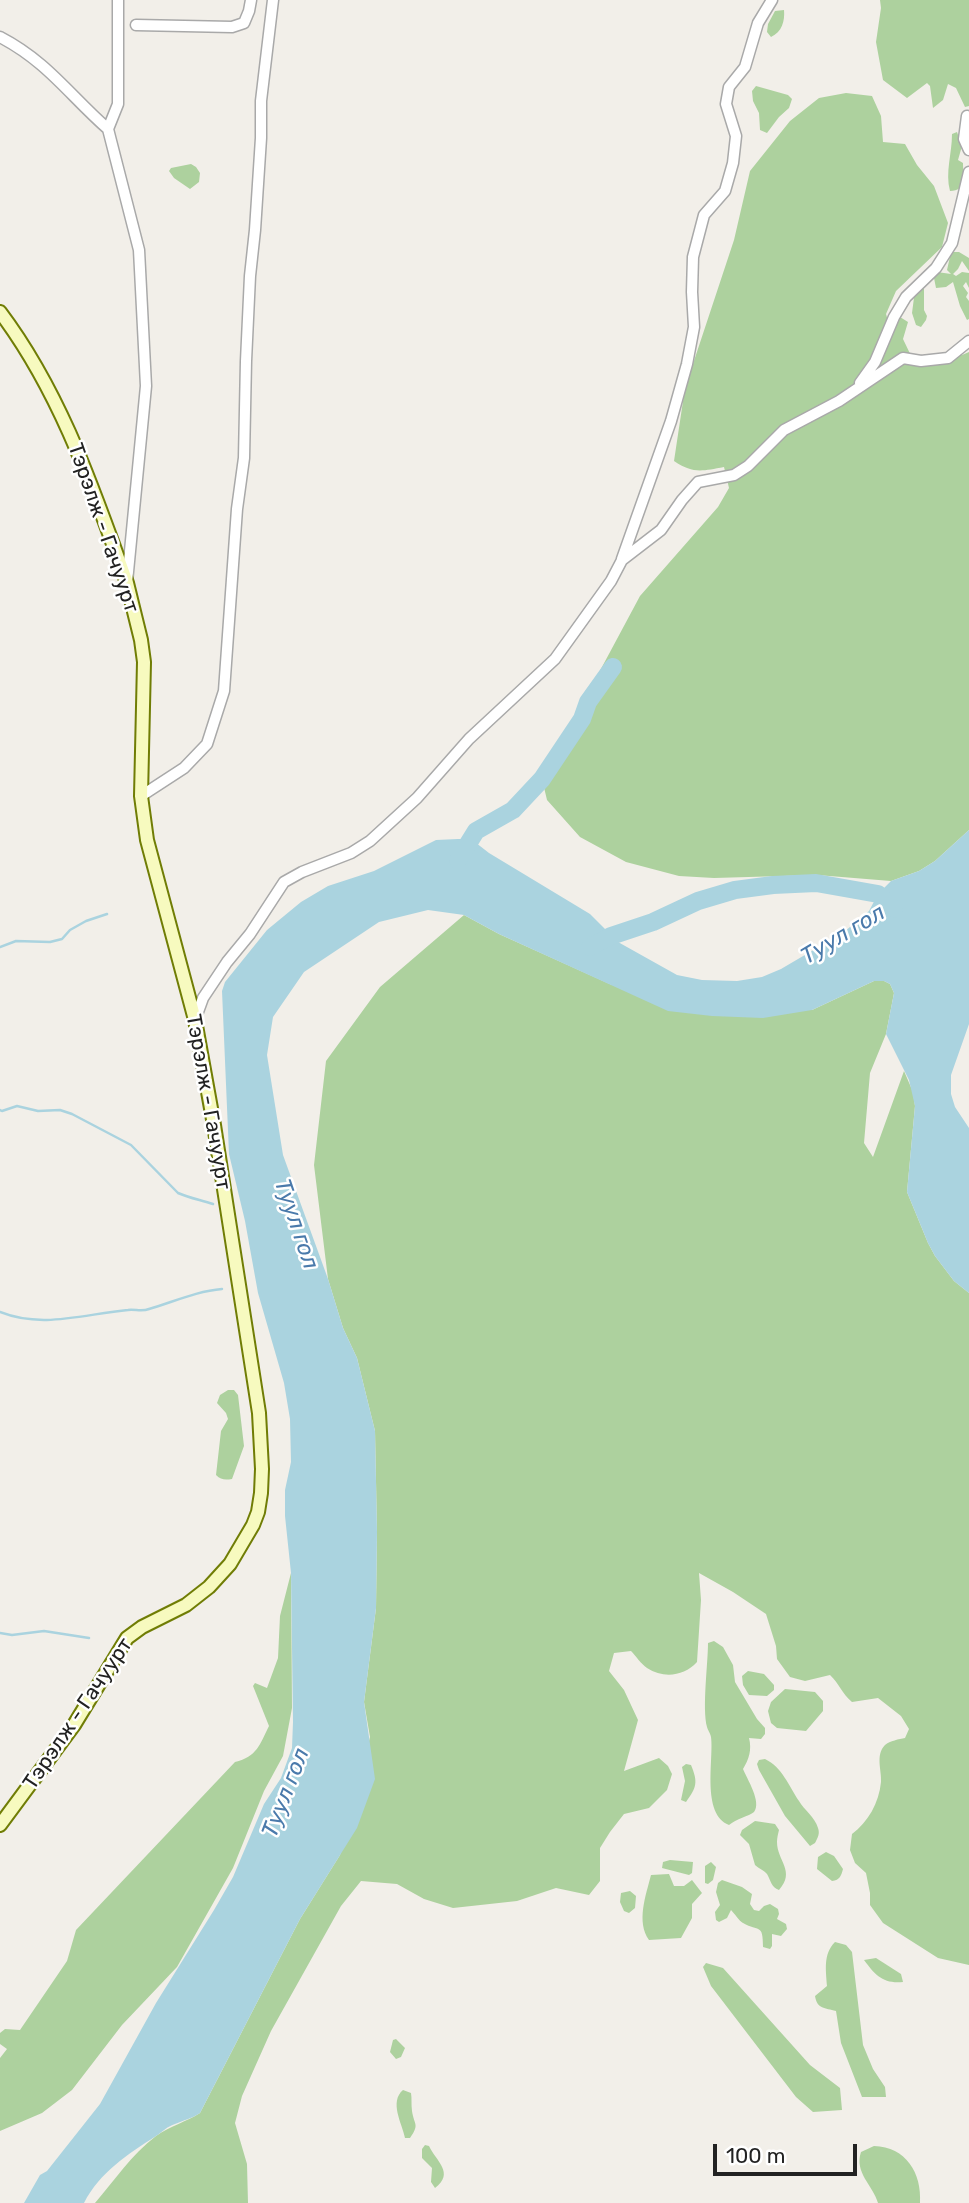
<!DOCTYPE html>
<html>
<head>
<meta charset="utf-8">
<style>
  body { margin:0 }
  #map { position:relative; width:969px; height:2203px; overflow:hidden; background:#f2efe9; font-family:Rubik,sans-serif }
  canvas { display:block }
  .scale { position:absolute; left:713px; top:2144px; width:144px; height:32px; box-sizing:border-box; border:4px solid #222; border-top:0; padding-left:9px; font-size:21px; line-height:24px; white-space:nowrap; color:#222; -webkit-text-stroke:5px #fff; paint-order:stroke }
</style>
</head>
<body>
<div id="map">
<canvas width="969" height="2203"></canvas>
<div class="scale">100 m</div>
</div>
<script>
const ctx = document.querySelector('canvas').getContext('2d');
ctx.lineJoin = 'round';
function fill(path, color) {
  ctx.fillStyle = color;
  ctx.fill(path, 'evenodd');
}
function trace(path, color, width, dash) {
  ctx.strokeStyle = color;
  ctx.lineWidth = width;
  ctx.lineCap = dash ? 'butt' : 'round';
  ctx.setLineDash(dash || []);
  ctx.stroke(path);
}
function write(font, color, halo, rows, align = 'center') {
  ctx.font = font + ' Rubik,sans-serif';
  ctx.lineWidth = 5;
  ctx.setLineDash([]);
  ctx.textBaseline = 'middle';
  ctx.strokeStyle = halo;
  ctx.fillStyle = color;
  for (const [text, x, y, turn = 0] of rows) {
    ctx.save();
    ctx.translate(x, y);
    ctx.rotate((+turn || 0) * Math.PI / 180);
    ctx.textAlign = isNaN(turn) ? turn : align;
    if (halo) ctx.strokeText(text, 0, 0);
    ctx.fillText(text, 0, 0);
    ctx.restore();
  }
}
const forest = new Path2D(`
  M 880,0 L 969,0 L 969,106 L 965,107 L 956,88 L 948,84 L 943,100 L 933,108 L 930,86 L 927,83 L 907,98 L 883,80 L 876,42 L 881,8 Z
  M 784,10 C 785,21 782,32 771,37 L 767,32 L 768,24 L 775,11 Z
  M 756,86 L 788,95 L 792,99 L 789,108 L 779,117 L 767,133 L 760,130 L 759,113 L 753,101 L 752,91 Z
  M 846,93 L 872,96 L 881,116 L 883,142 L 905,144 L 917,165 L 934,186 L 948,223 L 942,247 L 896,291 L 886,314 L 889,324 L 900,317 L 908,322 L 903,339 L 914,362 L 962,355 L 969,352 L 969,830 L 935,861 L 919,871 L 891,881 L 817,875 L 714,878 L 679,876 L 626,862 L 580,837 L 547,800 L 542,779 L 640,596 L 718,507 L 729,488 L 724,467 C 702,471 693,474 674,461 L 685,388 L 734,240 L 750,171 L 790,121 L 819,98 Z
  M 957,132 L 962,146 L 958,160 L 963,163 C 963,176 967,191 950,191 C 945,172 952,154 952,134 Z
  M 191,164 L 196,167 L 200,173 L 199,182 L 190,189 L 174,178 L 169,171 L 171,168 Z
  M 951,252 L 959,252 L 969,258 L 969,271 L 962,261 L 958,269 L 953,274 L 956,276 L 962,272 L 969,273 L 969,288 L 966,282 L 963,286 L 968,293 L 966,297 L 969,301 L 969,319 L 967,320 L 960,306 L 953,282 L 946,287 L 936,288 L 934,278 L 937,272 L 951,274 L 947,270 Z
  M 924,285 L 924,310 L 927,316 L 926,320 L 921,327 L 916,325 L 912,313 L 915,290 Z
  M 464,915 L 499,934 L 612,985 L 812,1010 L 874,981 L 884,981 L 890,984 L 894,993 L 886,1034 L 870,1073 L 864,1143 L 873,1157 L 904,1071 L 913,1092 L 915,1106 L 907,1192 L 928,1243 L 935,1256 L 954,1281 L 969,1293 L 969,1965 L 938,1958 L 883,1923 L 870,1905 L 870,1893 L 866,1873 L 855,1863 L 850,1850 L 852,1834 C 868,1822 879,1803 881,1782 C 882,1771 875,1755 885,1745 C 890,1741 899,1739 905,1738 L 909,1729 L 901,1716 L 878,1698 L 852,1702 C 842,1694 839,1683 830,1675 L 805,1681 L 790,1677 L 777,1659 L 776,1646 L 766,1614 L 733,1592 L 699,1573 L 701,1600 L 697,1662 C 684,1676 664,1679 647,1668 C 641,1664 636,1656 631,1651 L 614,1653 L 609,1671 L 624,1690 L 638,1720 L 624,1771 L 659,1758 L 668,1766 L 672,1774 L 667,1790 L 649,1808 L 624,1814 L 610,1832 L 600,1848 L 600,1881 L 589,1895 L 556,1888 L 517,1901 L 453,1908 L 424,1899 L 397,1884 L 361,1881 L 341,1906 L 271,2031 L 242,2096 L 235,2123 L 247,2164 L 248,2203 L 95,2203 C 114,2181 132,2154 156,2136 C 170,2126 186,2122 200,2113 L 300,1919 L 340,1855 L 370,1737 L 364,1702 L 376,1608 L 377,1532 L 375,1431 L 357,1358 L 343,1328 L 328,1279 L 314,1165 L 326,1061 L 380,987 Z
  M 228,1390 L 234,1390 L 238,1395 L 244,1446 L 232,1479 C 225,1480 221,1480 216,1475 L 221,1431 L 228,1419 L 226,1413 L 217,1403 L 220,1395 Z
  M 291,1573 L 292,1708 L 283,1756 L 264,1791 L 233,1868 L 177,1967 L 122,2025 L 72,2090 L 42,2113 L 0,2131 L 0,2058 L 7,2049 L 0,2044 L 0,2033 L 5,2029 L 20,2030 L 67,1961 L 76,1930 L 235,1762 C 257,1757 260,1744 269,1726 L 253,1686 L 255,1683 L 267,1688 L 278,1658 L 280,1616 Z
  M 714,1641 L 723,1647 L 733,1665 L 735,1682 L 757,1719 L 765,1728 L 765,1734 L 761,1739 L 749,1738 C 752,1750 749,1759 743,1769 C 747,1779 762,1802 754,1812 C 749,1816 736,1819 729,1825 C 701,1814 714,1759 711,1737 C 710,1732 708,1731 707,1727 C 702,1708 708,1664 708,1643 Z
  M 748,1671 L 764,1674 L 774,1685 L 774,1690 L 767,1696 L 749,1695 L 743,1685 L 742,1676 Z
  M 785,1689 L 815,1692 L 823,1701 L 823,1711 L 806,1731 L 777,1728 L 771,1723 L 768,1711 L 771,1702 Z
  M 765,1759 C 782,1767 789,1786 799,1801 C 804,1810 815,1817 818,1828 C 820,1834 818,1837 815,1843 L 810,1846 L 785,1816 L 759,1770 L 757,1764 L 759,1760 Z
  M 686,1764 L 691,1765 C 698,1782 697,1787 686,1802 L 681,1800 L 685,1781 L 682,1767 Z
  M 755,1821 L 775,1824 L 779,1830 C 778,1834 777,1838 777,1842 C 777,1861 796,1871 779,1890 C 771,1887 771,1881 767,1874 C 764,1870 759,1869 755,1865 L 749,1844 L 740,1835 L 742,1830 Z
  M 826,1852 L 834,1856 L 843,1869 C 841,1876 840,1880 832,1881 L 817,1869 L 818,1857 Z
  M 670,1860 L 693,1862 L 692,1873 L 689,1875 L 662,1868 L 663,1862 Z
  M 711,1862 L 716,1867 L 713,1880 L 708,1884 L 705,1883 L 705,1866 Z
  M 669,1874 L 674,1886 L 684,1886 L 692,1880 L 702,1893 L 692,1904 L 692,1918 L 681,1938 L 649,1940 C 636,1922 646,1895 651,1875 Z
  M 722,1880 L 742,1887 L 752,1894 L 750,1904 L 754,1910 L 759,1911 L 764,1906 L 770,1904 L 778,1909 L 779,1914 L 777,1919 L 786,1924 L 787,1929 L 781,1936 L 772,1934 L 772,1946 L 770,1949 L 763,1947 C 763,1923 759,1932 743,1923 C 739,1921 735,1914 731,1910 L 727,1918 L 719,1922 L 716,1920 L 715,1912 L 720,1905 L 716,1892 L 718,1883 Z
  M 630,1891 L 636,1896 L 635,1908 L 629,1913 L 624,1911 L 620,1902 L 621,1893 Z
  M 835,1942 L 846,1945 L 852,1952 L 863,2045 L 873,2069 L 885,2087 L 886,2097 L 862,2097 L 841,2043 L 836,2011 C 825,2008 817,2009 815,1996 L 827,1986 C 826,1970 823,1954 835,1942 Z
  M 876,1958 L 901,1974 L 903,1982 C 883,1984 875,1975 864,1960 Z
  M 706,1963 L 723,1968 L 810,2065 L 840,2088 L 842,2110 L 813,2112 L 796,2097 L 711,1986 L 703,1967 Z
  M 396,2039 L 405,2048 L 401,2057 L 396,2059 L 390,2052 L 393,2040 Z
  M 403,2090 L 411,2093 C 412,2099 411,2104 412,2111 C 414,2125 420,2124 410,2138 L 405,2138 C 402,2123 389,2102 403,2090 Z
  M 425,2145 L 429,2146 C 436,2161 455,2173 435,2188 L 431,2182 L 432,2168 L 422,2158 L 422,2149 Z
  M 874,2146 C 906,2147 922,2173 920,2203 L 878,2203 C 873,2185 854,2173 861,2152 Z`);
const water = new Path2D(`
  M 969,830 L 969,1024 L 951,1075 L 951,1094 L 955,1107 L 969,1128 L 969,1293 L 954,1281 L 935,1256 L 928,1243 L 907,1192 L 915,1106 L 909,1080 L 886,1034 L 894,993 L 890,984 L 884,981 L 874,981 L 812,1010 L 763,1018 L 712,1016 L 668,1011 L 499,934 L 464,915 L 428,910 L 379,922 L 304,972 L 273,1017 L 267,1055 L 283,1155 L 328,1279 L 343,1328 L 357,1358 L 375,1431 L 377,1532 L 376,1608 L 364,1702 L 375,1779 L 357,1828 L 300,1919 L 200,2113 C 191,2119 184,2120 175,2124 C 168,2126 162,2132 156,2136 C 128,2154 100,2172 84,2203 L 24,2203 L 40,2175 L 47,2171 L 100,2104 L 156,2003 L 214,1910 L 233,1877 L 264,1804 L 281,1778 L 292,1748 L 293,1722 L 291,1573 L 285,1516 L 285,1490 L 291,1462 L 290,1419 L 284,1383 L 258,1293 L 245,1221 L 229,1154 L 222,991 L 225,982 L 267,930 L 301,902 L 328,886 L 374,871 L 436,840 L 458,839 L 471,839 L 489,853 L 590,914 L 618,942 L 677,975 L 702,980 L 737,981 L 762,977 L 781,969 L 844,932 L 869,911 L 878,894 L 891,881 L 919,871 L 935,861 Z`);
const stream = new Path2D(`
  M 0,947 L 16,941 L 50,942 L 62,939 L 70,930 L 86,921 L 107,914
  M 0,1110 L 2,1111 L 17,1106 L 38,1111 L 60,1110 L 72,1114 L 131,1145 L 178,1193 C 189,1198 201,1200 213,1204
  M 0,1312 C 42,1329 84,1314 128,1310 C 135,1309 142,1312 149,1309 C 173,1302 197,1291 222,1289
  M 0,1633 L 12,1635 L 44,1631 L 89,1638`);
const river = new Path2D(`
  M 458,860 L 476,831 L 513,810 L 542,779 L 582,719 L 588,702 L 613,667
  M 590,947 L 611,936 L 653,922 L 698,901 L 735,890 L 773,885 L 816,883 L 878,894 L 894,909`);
const minor = new Path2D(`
  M 118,0 L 118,104 L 108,129 L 139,250 L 146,386 L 127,582
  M 136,25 L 232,27 L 244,23 L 249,11 L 251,0
  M 0,37 C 48,62 70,96 108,129
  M 967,116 L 964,139 L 969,150
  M 860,383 L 875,362 L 894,317 L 906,297 L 936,268 L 952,243 L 969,172
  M 622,559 L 671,421 L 687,364 L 694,327 L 692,292 L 693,257 L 704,215 L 725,191 L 733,163 L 736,136 L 726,104 L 729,87 L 745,67 L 758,23 L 772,0
  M 141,796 L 184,768 L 207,744 L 224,691 L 237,509 L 244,458 L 246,361 L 250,276 L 255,230 L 261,138 L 261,101 L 273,0
  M 195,1020 L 203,998 L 227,962 L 250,934 L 284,882 L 302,872 L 351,853 L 370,841 L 417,798 L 469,739 L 555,659 L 611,581 L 622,560 L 661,530 L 682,500 L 698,482 L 734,475 L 748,466 L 784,430 L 839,401 L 903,358 L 921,361 L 948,358 L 969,341`);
const secondary = new Path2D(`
  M 0,312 C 61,393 93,489 127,583 L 141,640 L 144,662 L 141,796 L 147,840 L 195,1020 L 214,1125 L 259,1413 L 262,1469 L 261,1493 L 258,1512 L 253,1525 L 230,1564 L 209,1587 L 186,1605 L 142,1627 L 127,1638 L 74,1725 L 0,1825`);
const streetNames = [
  ["Тэрэлж - Гачуурт",103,528,71],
  ["Тэрэлж - Гачуурт",208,1102,80],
  ["Тэрэлж - Гачуурт",78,1714,-56]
];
const waterNames = [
  ["Туул гол",843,935,-31],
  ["Туул гол",296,1224,71],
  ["Туул гол",286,1793,-69]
];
fill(forest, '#add19e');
fill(water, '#aad3df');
trace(stream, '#aad3df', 2.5);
trace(river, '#aad3df', 18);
trace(minor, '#a9a9a9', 13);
trace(secondary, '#707d05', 16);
trace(minor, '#fff', 10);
trace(secondary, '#f7fabf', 12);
write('21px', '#222', '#fff', streetNames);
write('italic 23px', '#4a7aab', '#fff', waterNames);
</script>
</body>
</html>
